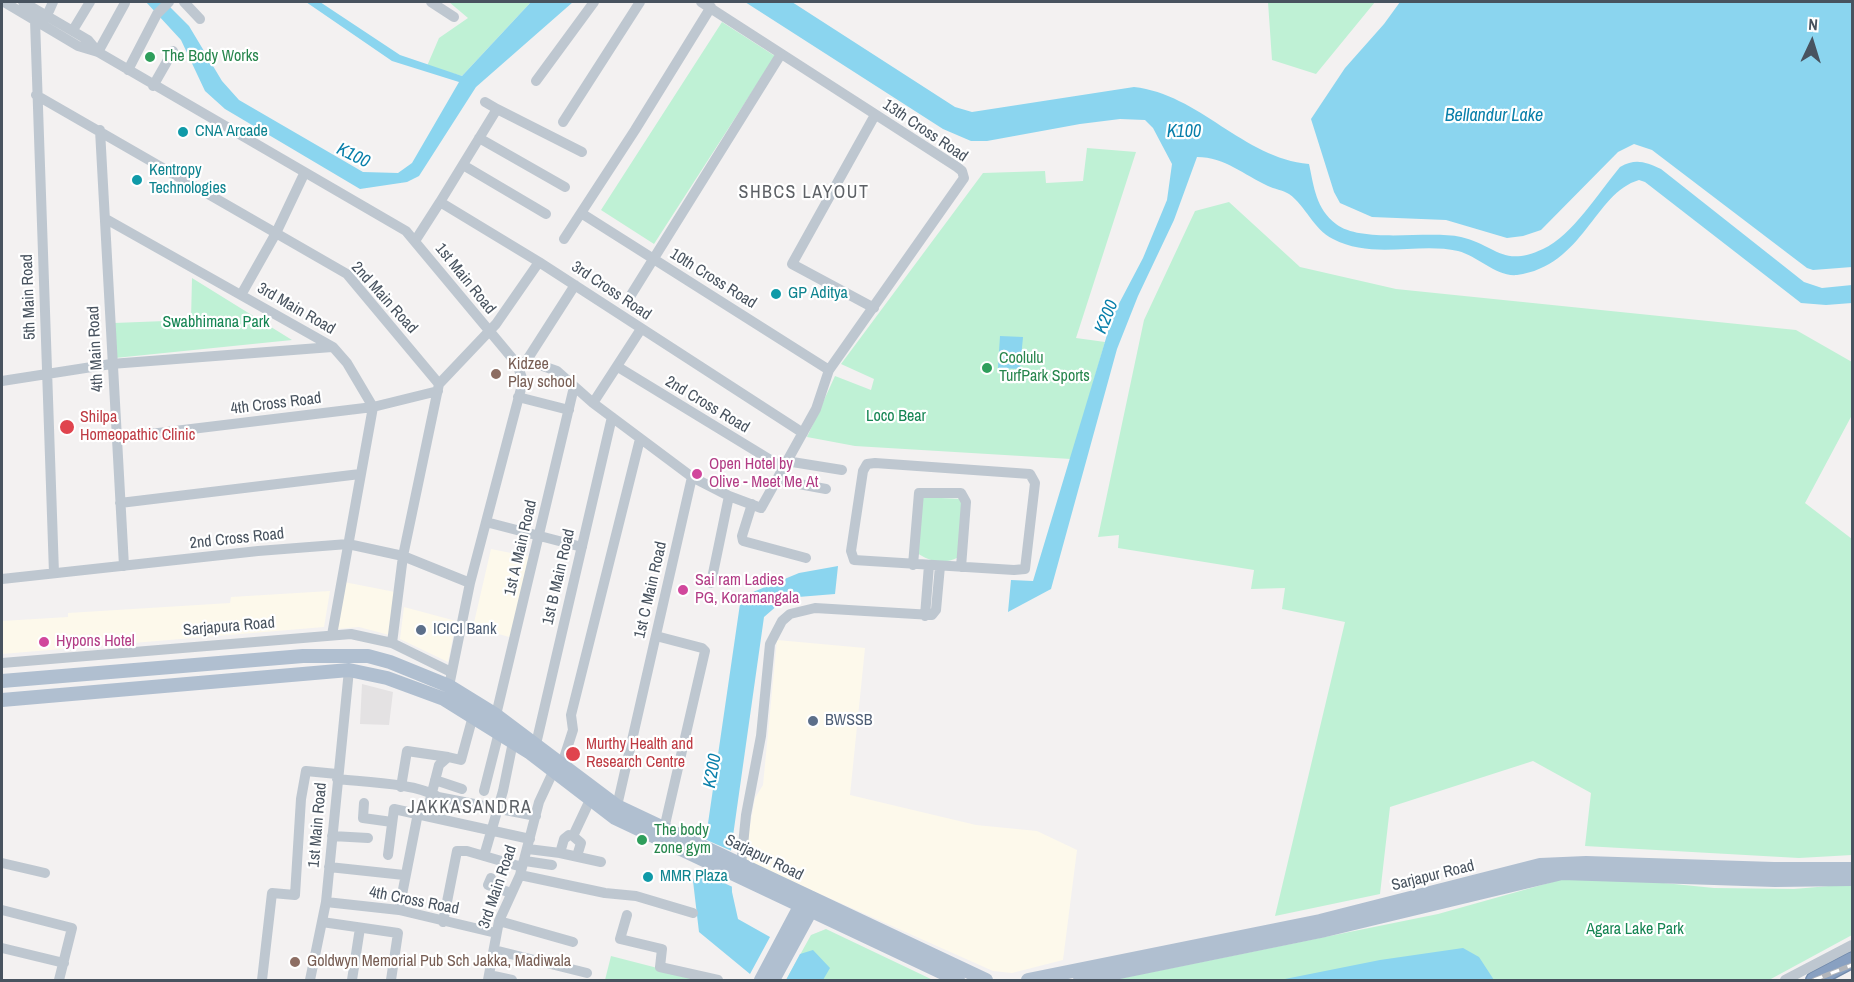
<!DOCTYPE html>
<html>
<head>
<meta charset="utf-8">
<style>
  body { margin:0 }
  #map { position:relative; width:1854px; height:982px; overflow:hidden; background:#f3f1f1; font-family:"Archivo Narrow",sans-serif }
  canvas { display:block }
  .frame { position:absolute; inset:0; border:3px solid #48535f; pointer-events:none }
  .north { position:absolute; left:1782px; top:12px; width:60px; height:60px; -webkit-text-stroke:4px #fff; paint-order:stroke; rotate:4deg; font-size:16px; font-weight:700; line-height:24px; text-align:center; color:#48535f }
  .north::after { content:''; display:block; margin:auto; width:21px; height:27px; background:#48535f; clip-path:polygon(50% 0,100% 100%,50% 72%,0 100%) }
</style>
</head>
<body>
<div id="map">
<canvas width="1854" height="982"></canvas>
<div class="frame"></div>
<div class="north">N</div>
</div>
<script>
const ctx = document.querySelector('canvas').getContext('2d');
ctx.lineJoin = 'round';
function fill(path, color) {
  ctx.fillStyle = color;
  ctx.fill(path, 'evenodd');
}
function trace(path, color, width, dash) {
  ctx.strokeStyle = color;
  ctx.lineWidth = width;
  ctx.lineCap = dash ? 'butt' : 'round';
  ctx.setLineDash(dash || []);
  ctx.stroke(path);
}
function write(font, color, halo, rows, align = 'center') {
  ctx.font = font + ' "Archivo Narrow",sans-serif';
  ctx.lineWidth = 4.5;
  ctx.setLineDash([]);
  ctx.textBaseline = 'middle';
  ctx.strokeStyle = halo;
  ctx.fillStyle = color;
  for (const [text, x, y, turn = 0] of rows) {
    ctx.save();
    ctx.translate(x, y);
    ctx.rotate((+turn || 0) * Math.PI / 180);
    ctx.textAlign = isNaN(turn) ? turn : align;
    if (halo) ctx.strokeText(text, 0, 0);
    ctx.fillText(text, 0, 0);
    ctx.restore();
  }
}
const commercial = new Path2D(`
  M 491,549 L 531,557 L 513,638 L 473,627 Z
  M 344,582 L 395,592 L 389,635 L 359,627 L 337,629 Z
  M 330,591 L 324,627 L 2,654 L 2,621 L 68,617 L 68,613 L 230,603 L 231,597 Z
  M 404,607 L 456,621 L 448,662 L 400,639 Z
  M 777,640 L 865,648 L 850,795 L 976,825 L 1037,831 L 1077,850 L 1063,960 L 1012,973 L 993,971 L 744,860 L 755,798 L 763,785 Z`);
const education = new Path2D(`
  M 362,684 L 393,692 L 389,725 L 360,724 Z`);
const green = new Path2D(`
  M 449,2 L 531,2 L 462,76 L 427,66 L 439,38 L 468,18 Z
  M 1268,2 L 1375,2 L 1316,74 L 1272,60 Z
  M 722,22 L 775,56 L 654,244 L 601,210 Z
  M 1087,148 L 1136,152 L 1076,338 L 1105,342 L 1071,459 L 855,446 L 807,437 L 835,376 L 871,390 L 874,379 L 841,364 L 983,173 L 1045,171 L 1046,183 L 1083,181 Z
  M 1229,202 L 1300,267 L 1396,289 L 1796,330 L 1852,362 L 1852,415 L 1805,503 L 1852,539 L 1852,855 L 1799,858 L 1585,846 L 1591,793 L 1533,761 L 1390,807 L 1380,894 L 1275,916 L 1345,622 L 1282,609 L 1285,588 L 1251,589 L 1254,570 L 1118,548 L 1119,535 L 1098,537 L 1144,320 L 1195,211 Z
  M 192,278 L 292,340 L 115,358 L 114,323 L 191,320 Z
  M 921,497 L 962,499 L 959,557 C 944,565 929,562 916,552 Z
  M 1563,879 L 1624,879 L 1714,888 L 1794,889 L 1852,884 L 1852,935 L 1769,980 L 1113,980 L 1438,914 Z
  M 826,929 L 933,980 L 786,980 L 811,935 Z
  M 611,956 L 704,980 L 605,980 Z`);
const water = new Path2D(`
  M 146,2 L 165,2 L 189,26 L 222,81 L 239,100 L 363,172 L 398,173 L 412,163 L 459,82 L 392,61 L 306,2 L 320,2 L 400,55 L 462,76 L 531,2 L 573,2 L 476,87 L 419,176 L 407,182 L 360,189 L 225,109 L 205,91 L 181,40 Z
  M 745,2 L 792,2 L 955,107 L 972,112 L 1134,87 C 1199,94 1243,158 1309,164 C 1314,187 1316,209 1336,224 C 1362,244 1428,230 1461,237 C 1496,245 1502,268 1543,249 C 1572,236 1599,192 1620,167 C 1636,158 1645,162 1661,169 L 1804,282 L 1822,288 L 1852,285 L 1852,303 L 1826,305 L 1801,303 L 1645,182 L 1639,180 C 1594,193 1584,266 1517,275 C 1496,277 1478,256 1458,251 C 1418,242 1373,260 1333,239 C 1313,229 1306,206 1289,194 C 1283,190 1274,189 1268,186 C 1244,175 1225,157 1197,157 L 1174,220 L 1138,296 L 1117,349 L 1051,589 L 1008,612 L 1011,580 L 1033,581 L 1113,315 L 1143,258 L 1167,200 L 1172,164 L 1153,128 L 1145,120 L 1120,119 L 1080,124 L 987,141 L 971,141 L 943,129 Z
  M 1400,2 L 1852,2 L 1852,267 L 1813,270 L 1807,268 L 1652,150 L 1634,144 L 1618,152 L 1541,230 L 1523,236 L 1507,238 L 1446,220 L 1372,217 L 1340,203 L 1334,192 L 1311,119 L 1345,68 L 1384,24 Z
  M 1000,336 L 1023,337 L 1020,369 L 998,368 Z
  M 838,566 L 835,594 L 786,598 L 764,617 L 731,850 L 732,892 L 738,919 L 770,937 L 750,974 L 699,932 L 693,881 L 706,837 L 741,597 L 799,573 Z
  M 1463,948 L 1479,957 L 1494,980 L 1280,980 L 1380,960 Z
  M 813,950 L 830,968 L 823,980 L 786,980 L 800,954 Z`);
const pier = new Path2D(`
  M 702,838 L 734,852 L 735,888 L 693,869 Z`);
const minor = new Path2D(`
  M 4,2 L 78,46 L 98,52 L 406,231 L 517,364 L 523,381 L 470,583 L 449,686
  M 23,2 L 88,40 L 98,52
  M 184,2 L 200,19
  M 431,2 L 454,17
  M 49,11 L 53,2
  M 35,20 L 54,573
  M 73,30 L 90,2
  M 98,52 L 125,3
  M 128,70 L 157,14 L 169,2
  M 536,81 L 594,2
  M 153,86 L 173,51
  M 36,95 L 347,274 L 439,384 L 403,556 L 392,643
  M 485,102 L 497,109
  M 563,122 L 640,2
  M 100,130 L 124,566
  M 479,138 L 565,187
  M 463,165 L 546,214
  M 440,202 L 497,109 L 582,152
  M 581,213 L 829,370
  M 106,219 L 333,347 L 347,363 L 373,407 L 332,635
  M 564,239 L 635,130 L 711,7
  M 415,241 L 440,202 L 539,262 L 803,433
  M 241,295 L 276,233 L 304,174
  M 631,295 L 781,54
  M 874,308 L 792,264 L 875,115
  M 525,363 L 575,285
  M 517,364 L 534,363 L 557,371 L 593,403 L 692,477 L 729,496 L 761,508 L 816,409 L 829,370 L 964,178 L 962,171 L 957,167 L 701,2
  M 618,367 L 782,467
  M 2,381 L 111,364 L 332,347
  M 439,384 L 496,324 L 539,262
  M 518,397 L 569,410
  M 593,403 L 641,329
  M 117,438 L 373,407 L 438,391
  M 786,461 L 842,470
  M 875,463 L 1030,474 L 1035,483 L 1025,569 L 1014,570 L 854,560 L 851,551 L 863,471 L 867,464 Z
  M 777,480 L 826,489
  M 120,503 L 360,474
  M 752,504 L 742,536 L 743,541 L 806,558
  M 486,522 L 582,547
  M 913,565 L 919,493 L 961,493 L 966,502 L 961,567
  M 2,579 L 258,551 L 348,544 L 403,556 L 470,583
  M 711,583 L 729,496
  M 925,616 L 929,565
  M 656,636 L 702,648 L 705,651 L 664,829
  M 2,663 L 351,634 L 392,643 L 451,672
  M 496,715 L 574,387
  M 536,744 L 612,417
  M 562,764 L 573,730 L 571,715 L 640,439
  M 337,779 C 364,782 416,783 438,797 L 536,816
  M 435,780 L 462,789
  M 401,787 L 407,751 L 448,757
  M 484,791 L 499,732
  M 364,803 L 363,818 L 392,822
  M 617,806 L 692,477
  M 426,816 L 439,765 L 448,757 L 461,760 L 473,716
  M 332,836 L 368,838
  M 573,836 L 581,843 L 577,856
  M 528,849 L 560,853 L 564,839 L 569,835 L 573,836 L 590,800
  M 560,853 L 601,862
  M 388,855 L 394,809 L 530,839
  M 484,856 L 503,791 L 513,742
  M 525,861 L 552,865
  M 2,863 L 45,873
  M 741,865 L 746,815 L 761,736 L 770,644 L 782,621 L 790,614 L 815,608 L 932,615 L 936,610 L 940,566
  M 329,867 L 404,875
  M 520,875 L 605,893 L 636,896 L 693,913
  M 491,878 L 488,885 L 511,893
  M 326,902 L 399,910 L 496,933
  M 2,910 L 72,928 L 59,980
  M 399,910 L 418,813
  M 627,915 L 620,939 L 662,949 L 660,967 L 718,980
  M 499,921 L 573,942
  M 322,922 L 398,933 L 391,980
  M 443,922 L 457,851 L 467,851 L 522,867
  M 2,948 L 64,963
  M 494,950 L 587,973
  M 489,975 L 512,980
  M 262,980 L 272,893 L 295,895 L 301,799 L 306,771 L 337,774
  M 310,980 L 326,902 L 349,670
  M 352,980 L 360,928
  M 488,980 L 499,921 L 520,875 L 539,802 L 553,772
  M 1785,980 L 1852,945`);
const major = new Path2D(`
  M 2,681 L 303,656 L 368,656 L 390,662 L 449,686 L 496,715 L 617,806 L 986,980
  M 2,700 L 349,670 L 387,678 L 444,699 L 529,752 L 615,818 L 958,980
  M 761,980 L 805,897
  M 773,980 L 815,903
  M 1028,980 L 1320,921 L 1540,865 L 1586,863 L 1774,869 L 1852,869
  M 1080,980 L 1321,931 L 1562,873 L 1775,880 L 1852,879`);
const highway = new Path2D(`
  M 1814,980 L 1852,960`);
const rail = new Path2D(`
  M 1814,980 L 1852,965`);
const markers = [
  [150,57,6,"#2e9e5b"],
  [183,132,6,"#0f9aa8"],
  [137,180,6,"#0f9aa8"],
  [776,294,6,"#0f9aa8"],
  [987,368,6,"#2e9e5b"],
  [496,374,6,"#8d6e63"],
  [67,427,8,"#e0444e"],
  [697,474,6,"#d1479c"],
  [683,590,6,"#d1479c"],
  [421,630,6,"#5c6f8a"],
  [44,642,6,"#d1479c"],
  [813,721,6,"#5c6f8a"],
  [573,754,8,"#e0444e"],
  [642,840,6,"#2e9e5b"],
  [648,877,6,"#0f9aa8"],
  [295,962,6,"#8d6e63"]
];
const leisureNames = [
  ["The Body Works",162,57],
  ["Coolulu",999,359],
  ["TurfPark Sports",999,377],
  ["The body",654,831],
  ["zone gym",654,849]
];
const streetNames = [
  ["13th Cross Road",925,131,34],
  ["1st Main Road",465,279,51],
  ["10th Cross Road",713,279,32],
  ["3rd Cross Road",611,291,34],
  ["5th Main Road",29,297,-92],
  ["2nd Main Road",384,298,48],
  ["3rd Main Road",296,309,30],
  ["4th Main Road",96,349,-93],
  ["4th Cross Road",276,404,-7],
  ["2nd Cross Road",707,405,31],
  ["2nd Cross Road",237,539,-6],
  ["1st A Main Road",521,548,-77],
  ["1st B Main Road",559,577,-77],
  ["1st C Main Road",651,590,-77],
  ["Sarjapura Road",229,627,-5],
  ["1st Main Road",318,825,-85],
  ["Sarjapur Road",764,858,26],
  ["Sarjapur Road",1433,876,-14],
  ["3rd Main Road",498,887,-71],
  ["4th Cross Road",414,901,11]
];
const cultureNames = [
  ["CNA Arcade",195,132],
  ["Kentropy",149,171],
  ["Technologies",149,189],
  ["GP Aditya",788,294],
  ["MMR Plaza",660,877]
];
const parkNames = [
  ["Swabhimana Park",216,323],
  ["Loco Bear",896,417],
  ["Agara Lake Park",1635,930]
];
const educationNames = [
  ["Kidzee",508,365],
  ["Play school",508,383],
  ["Goldwyn Memorial Pub Sch Jakka, Madiwala",307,962]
];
const healthNames = [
  ["Shilpa",80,418],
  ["Homeopathic Clinic",80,436],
  ["Murthy Health and",586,745],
  ["Research Centre",586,763]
];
const hotelNames = [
  ["Open Hotel by",709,465],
  ["Olive - Meet Me At",709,483],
  ["Sai ram Ladies",695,581],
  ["PG, Koramangala",695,599],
  ["Hypons Hotel",56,642]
];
const serviceNames = [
  ["ICICI Bank",433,630],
  ["BWSSB",825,721]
];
const waterNames = [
  ["Bellandur Lake",1494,116],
  ["K100",1184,132],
  ["K100",353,156,26],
  ["K200",1107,317,-68],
  ["K200",713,771,-80]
];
const neighbourhoodNames = [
  ["SHBCS LAYOUT",804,193],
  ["JAKKASANDRA",470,808]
];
fill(commercial, '#fdf9eb');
fill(education, '#e4e2e3');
fill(green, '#bff1d5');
fill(water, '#8bd5ef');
fill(pier, '#f3f1f1');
trace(highway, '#738bac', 18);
trace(minor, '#bec7d0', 10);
trace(major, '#b0bfd0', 14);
trace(highway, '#88a0c1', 15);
trace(rail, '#b3b6bb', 5);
trace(rail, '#fff', 3, [9]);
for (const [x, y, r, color] of markers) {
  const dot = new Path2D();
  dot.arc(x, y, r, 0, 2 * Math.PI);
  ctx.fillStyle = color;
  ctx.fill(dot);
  trace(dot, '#fff', 2);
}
write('16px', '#27864d', '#fff', leisureNames, 'left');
write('16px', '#48535f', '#fff', streetNames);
write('16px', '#0d838f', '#fff', cultureNames, 'left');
write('16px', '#158553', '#fff', parkNames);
write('16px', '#785e54', '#fff', educationNames, 'left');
write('16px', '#be3a42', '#fff', healthNames, 'left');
write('16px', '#b23c85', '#fff', hotelNames, 'left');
write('16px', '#4e5e75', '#fff', serviceNames, 'left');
write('italic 18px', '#087faa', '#fff', waterNames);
ctx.letterSpacing = '1.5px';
write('18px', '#5d6166', '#fff', neighbourhoodNames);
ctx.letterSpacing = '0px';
</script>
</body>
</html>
